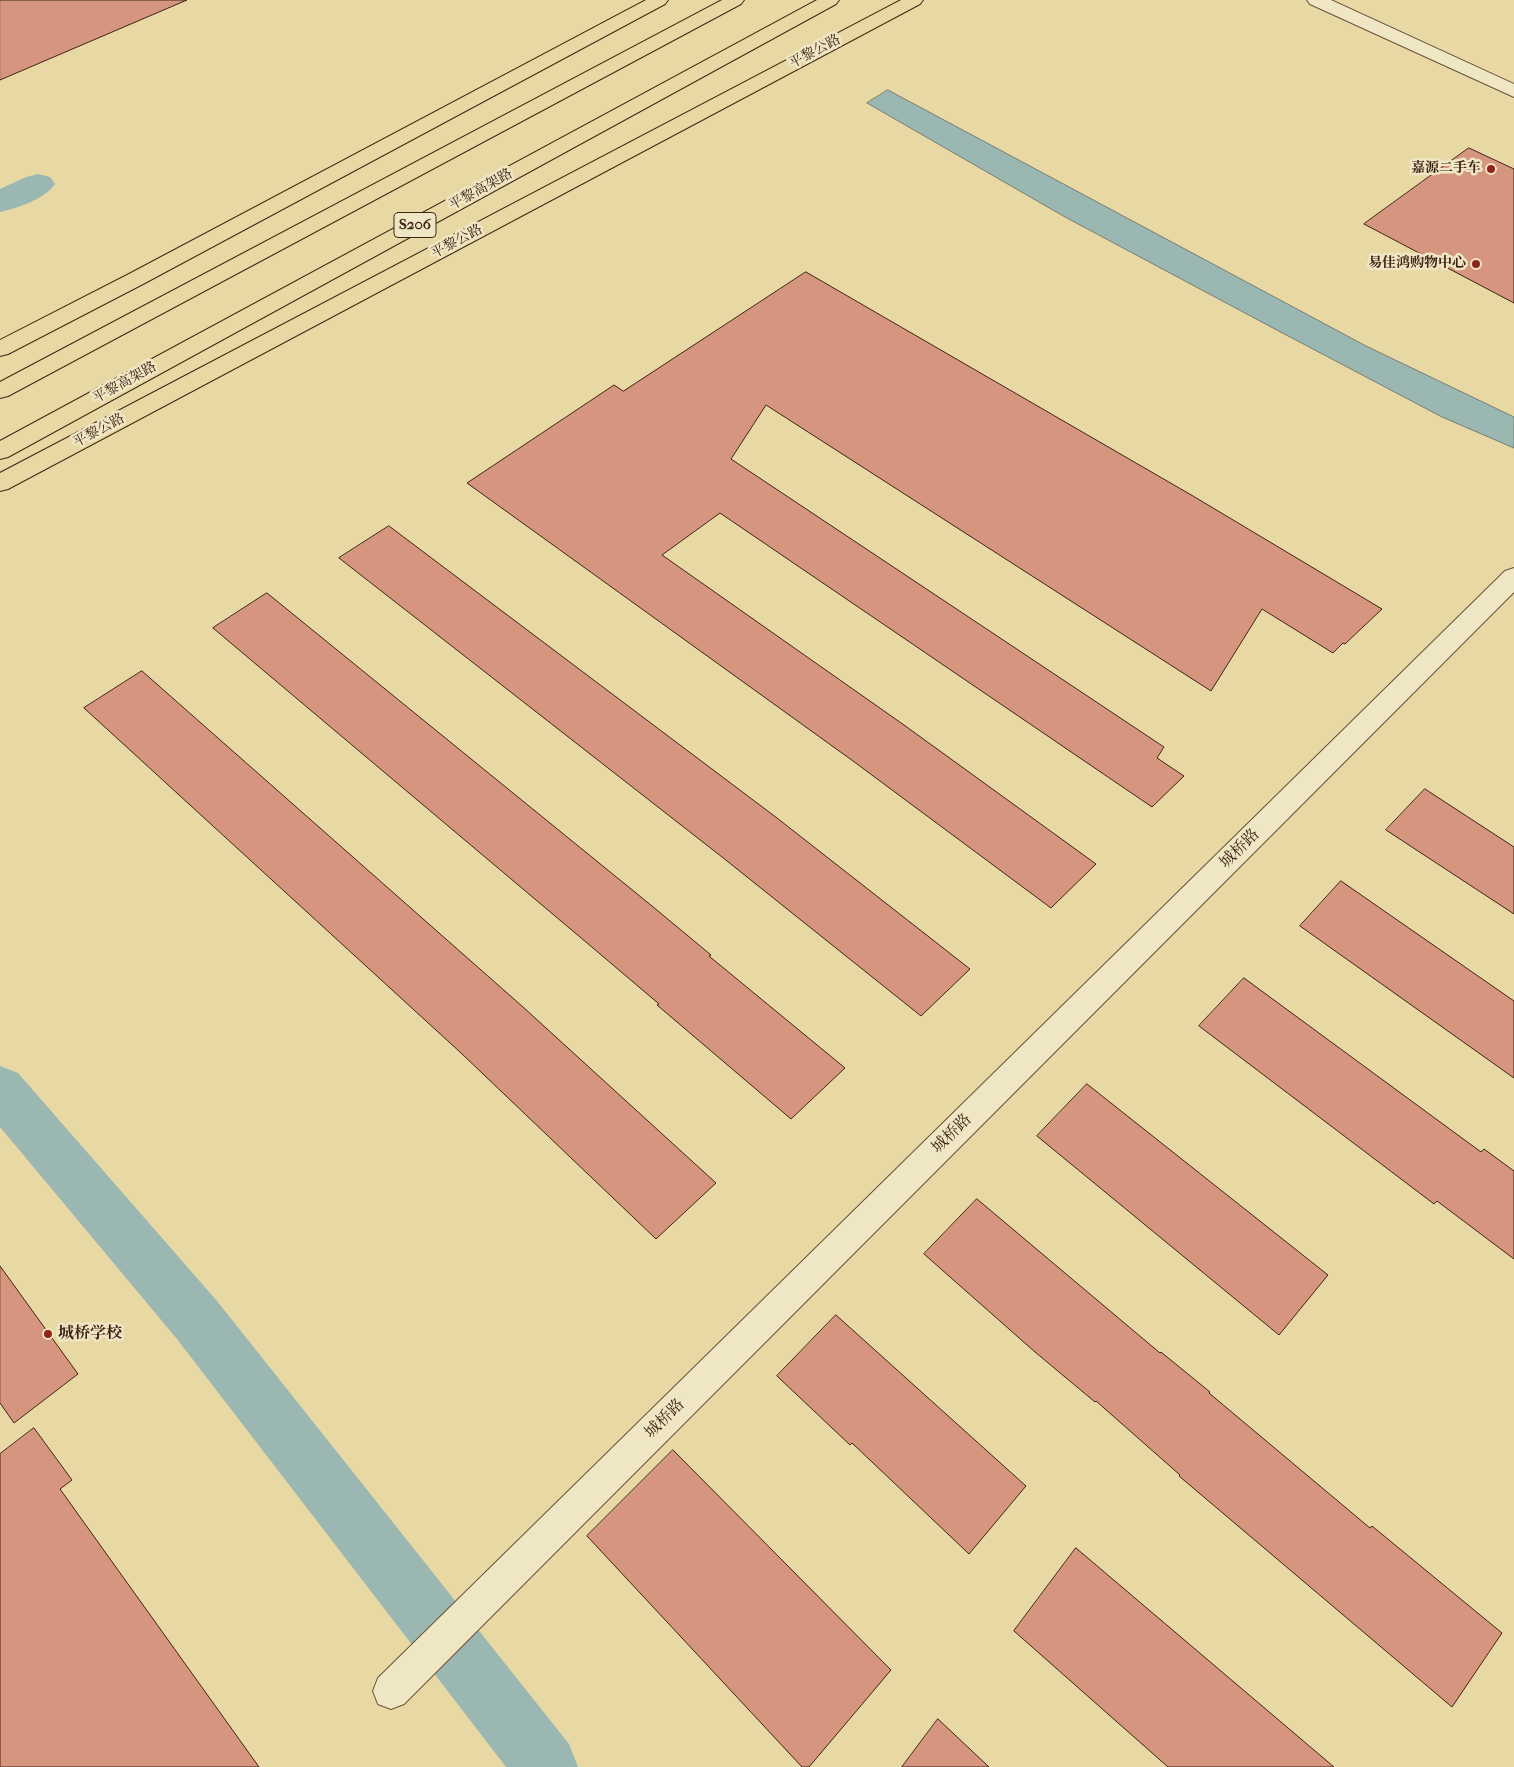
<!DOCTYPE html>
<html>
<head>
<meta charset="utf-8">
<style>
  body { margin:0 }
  canvas { display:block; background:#e7d8a4 }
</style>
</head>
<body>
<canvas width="1514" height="1767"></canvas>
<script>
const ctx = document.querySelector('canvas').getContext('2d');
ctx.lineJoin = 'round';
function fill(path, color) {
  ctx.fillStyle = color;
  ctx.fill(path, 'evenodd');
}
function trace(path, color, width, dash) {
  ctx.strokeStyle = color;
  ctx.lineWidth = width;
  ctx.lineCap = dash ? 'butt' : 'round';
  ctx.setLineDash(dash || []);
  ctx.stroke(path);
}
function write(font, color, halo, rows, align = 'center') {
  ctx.font = font + ' "IM FELL French Canon","Noto Serif SC",serif';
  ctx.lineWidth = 5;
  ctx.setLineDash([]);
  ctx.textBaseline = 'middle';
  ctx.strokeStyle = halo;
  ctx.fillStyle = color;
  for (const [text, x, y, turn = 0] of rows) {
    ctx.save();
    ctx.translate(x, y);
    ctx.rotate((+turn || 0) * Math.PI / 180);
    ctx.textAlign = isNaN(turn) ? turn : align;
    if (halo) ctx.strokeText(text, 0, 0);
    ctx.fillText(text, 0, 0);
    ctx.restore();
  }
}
const water = new Path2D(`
  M 888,90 L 1366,346 L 1514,417 L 1514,448 L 1442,417 L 1273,328 L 1065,217 L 867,103 Z`);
const canal = new Path2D(`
  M 38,174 L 50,177 L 55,184 C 45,199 18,208 0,212 L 0,189 L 26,177 Z
  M 0,1066 L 18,1073 L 217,1301 L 569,1744 L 578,1767 L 506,1767 L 177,1339 L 0,1127 Z`);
const building = new Path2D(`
  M 0,0 L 187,0 L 0,80 Z
  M 1469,148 L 1514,169 L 1514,303 L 1364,224 Z
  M 806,272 L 1193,496 L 1382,609 L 1345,644 L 1343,643 L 1333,653 L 1262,609 L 1211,691 L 766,405 L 731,459 L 1164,747 L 1157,758 L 1184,776 L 1152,807 L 720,513 L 662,555 L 904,725 L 1096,864 L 1051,908 L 853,761 L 467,483 L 614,385 L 623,391 Z
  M 389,526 L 777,818 L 970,969 L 921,1016 L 722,857 L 339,558 Z
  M 267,593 L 652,906 L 711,955 L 709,956 L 845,1068 L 791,1119 L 657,1005 L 659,1004 L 593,948 L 213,628 Z
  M 142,671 L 523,1007 L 716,1183 L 656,1239 L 461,1053 L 84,708 Z
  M 1425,789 L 1514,847 L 1514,914 L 1386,830 Z
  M 1341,881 L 1514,1001 L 1514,1078 L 1300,926 Z
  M 1244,978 L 1481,1152 L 1484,1149 L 1514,1171 L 1514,1259 L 1437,1201 L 1434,1204 L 1199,1026 Z
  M 1087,1084 L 1328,1275 L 1279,1335 L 1037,1136 Z
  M 977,1199 L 1160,1353 L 1161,1352 L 1210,1392 L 1209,1393 L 1370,1528 L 1372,1526 L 1502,1633 L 1452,1707 L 1179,1476 L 1180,1475 L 1096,1401 L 1095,1402 L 1035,1352 L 924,1254 Z
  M 0,1266 L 78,1374 L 14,1423 L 0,1403 Z
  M 836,1315 L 1026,1486 L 969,1554 L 852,1443 L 850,1445 L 777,1376 Z
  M 34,1428 L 72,1480 L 60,1489 L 259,1767 L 0,1767 L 0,1454 Z
  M 673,1450 L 891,1670 L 809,1767 L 802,1767 L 587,1536 Z
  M 1076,1548 L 1334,1767 L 1168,1767 L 1014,1631 Z
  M 938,1719 L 989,1767 L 902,1767 Z`);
const minor = new Path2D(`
  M 1307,0 L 1331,0 L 1514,84 L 1514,97 L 1310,4 Z
  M 1514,568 L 1514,592 L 404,1704 L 391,1709 L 378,1704 L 373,1691 L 378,1678 L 1505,571 Z`);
const major = new Path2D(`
  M 646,0 L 668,0 L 665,4 L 143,284 L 8,354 L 0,356 L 0,340 L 129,274 Z
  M 901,0 L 923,0 L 920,4 L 8,489 L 0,491 L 0,473 Z`);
const highway = new Path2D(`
  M 722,0 L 744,0 L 741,4 L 8,396 L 0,398 L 0,382 Z
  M 817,0 L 839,0 L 836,4 L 8,457 L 0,459 L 0,441 Z`);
const markers = [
  [1491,169,5,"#8f2418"],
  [1476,264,5,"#8f2418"],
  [48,1334,5,"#8f2418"]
];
const farStreetnames = [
  ["平黎公路",815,52,-28],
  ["平黎高架路",481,190,-29],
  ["平黎公路",457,242,-28],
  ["平黎高架路",125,383,-29],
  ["平黎公路",99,431,-28]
];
const farPoinames = [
  ["嘉源二手车",1481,169],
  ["易佳鸿购物中心",1466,264]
];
const shields = [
  [415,225,42]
];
const shieldNames = [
  ["S206",415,225]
];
const streetNames = [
  ["城桥路",1240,849,-45],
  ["城桥路",952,1134,-45],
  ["城桥路",665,1419,-45]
];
const poiNames = [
  ["城桥学校",58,1334]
];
fill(water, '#9bb7b2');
trace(water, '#777d74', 1);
fill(canal, '#9bb7b2');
fill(building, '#d5957f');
trace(building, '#402516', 1);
trace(minor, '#6a523a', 2);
trace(major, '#402516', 2);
trace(highway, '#402516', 2);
fill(minor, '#efe6c4');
fill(major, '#e7d8a4');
fill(highway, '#e7d8a4');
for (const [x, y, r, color] of markers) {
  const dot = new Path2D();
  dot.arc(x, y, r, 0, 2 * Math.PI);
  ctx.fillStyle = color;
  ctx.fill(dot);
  trace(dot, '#efe6c4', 2);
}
write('14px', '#402516', '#efe6c4', farStreetnames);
write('bold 14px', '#402516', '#efe6c4', farPoinames, 'right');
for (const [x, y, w] of shields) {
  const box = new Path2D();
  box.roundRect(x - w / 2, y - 12.5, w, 25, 4);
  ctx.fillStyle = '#efe6c4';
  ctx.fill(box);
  trace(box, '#402516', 1);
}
write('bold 15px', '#402516', null, shieldNames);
write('16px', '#402516', '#efe6c4', streetNames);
write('bold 16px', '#402516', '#efe6c4', poiNames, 'left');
</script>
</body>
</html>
